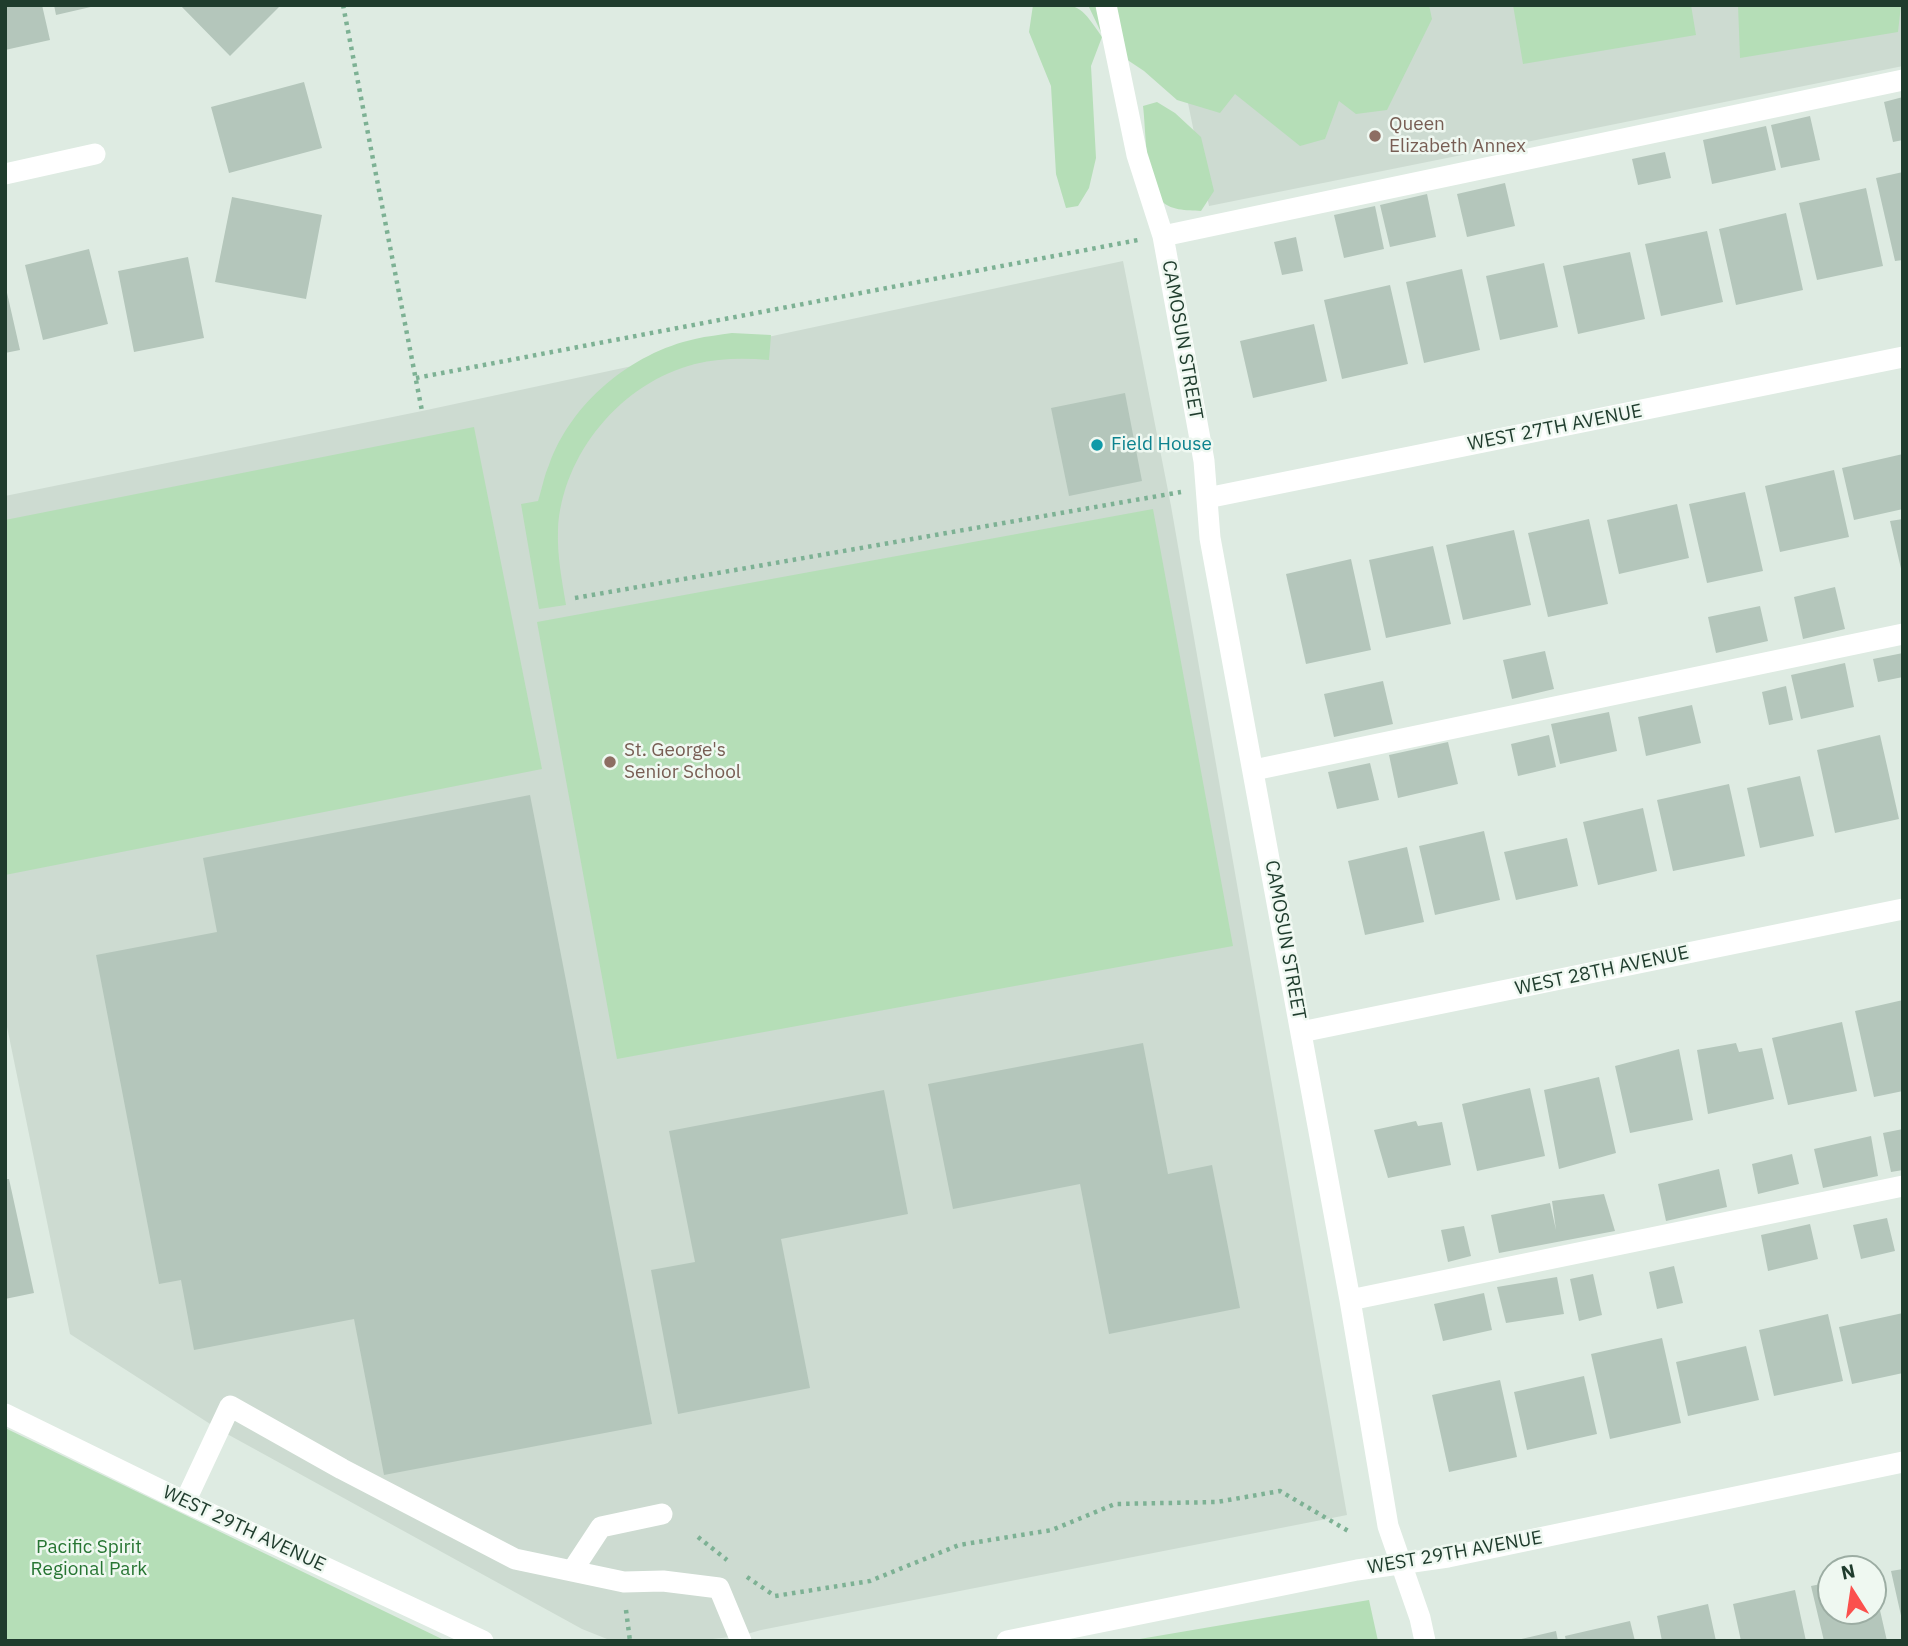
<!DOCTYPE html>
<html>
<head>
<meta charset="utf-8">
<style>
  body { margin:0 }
  #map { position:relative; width:1908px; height:1646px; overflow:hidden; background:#deebe2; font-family:"IBM Plex Sans",sans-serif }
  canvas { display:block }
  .frame { position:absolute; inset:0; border:7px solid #1f3c2d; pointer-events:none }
  .north { position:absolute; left:1817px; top:1555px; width:70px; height:70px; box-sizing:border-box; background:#eff8f1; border:2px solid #9cada3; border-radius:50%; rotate:348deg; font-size:19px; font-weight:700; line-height:28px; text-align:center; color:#1f3c2d }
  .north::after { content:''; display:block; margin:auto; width:24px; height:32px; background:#fb504d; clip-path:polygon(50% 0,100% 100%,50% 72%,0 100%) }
</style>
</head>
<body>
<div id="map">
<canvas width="1908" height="1646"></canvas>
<div class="frame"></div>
<div class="north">N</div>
</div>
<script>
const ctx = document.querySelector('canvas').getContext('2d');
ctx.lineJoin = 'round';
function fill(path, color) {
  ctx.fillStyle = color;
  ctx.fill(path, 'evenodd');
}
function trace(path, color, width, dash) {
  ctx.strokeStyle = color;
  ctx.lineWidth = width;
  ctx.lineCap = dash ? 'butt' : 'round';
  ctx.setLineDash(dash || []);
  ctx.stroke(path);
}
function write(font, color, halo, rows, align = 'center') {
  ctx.font = font + ' "IBM Plex Sans",sans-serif';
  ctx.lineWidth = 5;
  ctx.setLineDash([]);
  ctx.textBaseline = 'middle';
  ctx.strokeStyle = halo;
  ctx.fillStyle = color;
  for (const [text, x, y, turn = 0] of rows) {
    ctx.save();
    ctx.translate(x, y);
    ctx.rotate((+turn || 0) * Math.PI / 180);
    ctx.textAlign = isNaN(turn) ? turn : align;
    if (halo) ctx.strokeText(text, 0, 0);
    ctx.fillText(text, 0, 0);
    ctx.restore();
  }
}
const built = new Path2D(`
  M 1168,5 L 1903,5 L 1903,66 L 1209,206 Z
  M 1123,261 L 1171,506 L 1347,1515 L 761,1630 L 740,1636 L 694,1641 L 612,1641 L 582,1629 L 218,1429 L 70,1334 L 5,1017 L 5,496 L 422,411 Z`);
const green = new Path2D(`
  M 1033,5 C 1078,5 1077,0 1102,37 L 1091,66 L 1096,158 L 1089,188 L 1078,206 L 1066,208 L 1056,174 L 1051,86 L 1029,32 Z
  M 1088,5 L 1429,5 L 1432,19 L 1387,110 L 1356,114 L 1339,101 L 1325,139 L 1300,146 L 1235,94 L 1220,113 L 1177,100 L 1144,71 L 1108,47 Z
  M 1513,5 L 1691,5 L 1696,35 L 1523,64 Z
  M 1738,5 L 1901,5 L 1898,32 L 1740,58 Z
  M 1157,102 L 1175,113 L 1201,137 L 1214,191 L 1201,211 C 1187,210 1169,211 1160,199 C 1145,180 1146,130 1143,106 Z
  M 732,333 L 771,335 L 769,360 C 744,358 720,358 695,364 C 621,383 562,454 558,530 C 557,556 562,580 566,605 L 539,609 L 521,504 L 538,501 C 542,489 544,476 549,465 C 571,403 631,353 695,339 C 707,336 720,335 732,333 Z
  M 474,427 L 542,769 L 5,875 L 5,520 Z
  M 1153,509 L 1233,946 L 617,1059 L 537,622 Z
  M 5,1428 L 446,1641 L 5,1641 Z
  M 1369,1600 L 1378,1641 L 1128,1641 Z`);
const building = new Path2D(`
  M 42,5 L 50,40 L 5,50 L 5,6 Z
  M 54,5 L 94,5 L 95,6 L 56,15 Z
  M 180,5 L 281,5 L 230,56 Z
  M 304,82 L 322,148 L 229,173 L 211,107 Z
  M 1903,97 L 1903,140 L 1893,142 L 1884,102 Z
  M 1810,116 L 1820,160 L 1781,168 L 1771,125 Z
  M 1766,126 L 1776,170 L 1712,184 L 1703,140 Z
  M 1665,152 L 1671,178 L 1638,185 L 1632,159 Z
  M 1903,172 L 1903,260 L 1895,261 L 1876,178 Z
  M 1505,183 L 1515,226 L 1467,237 L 1457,194 Z
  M 1866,188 L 1883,266 L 1817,280 L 1799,203 Z
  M 1427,194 L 1436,237 L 1390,247 L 1380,205 Z
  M 232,197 L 322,215 L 306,299 L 215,282 Z
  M 1375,206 L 1384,249 L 1344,258 L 1334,215 Z
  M 1786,213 L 1803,290 L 1736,305 L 1719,229 Z
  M 1707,231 L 1723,302 L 1661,316 L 1645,244 Z
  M 1296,237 L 1303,271 L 1282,275 L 1274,242 Z
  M 89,249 L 108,324 L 43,340 L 25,265 Z
  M 1630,252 L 1645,319 L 1578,334 L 1563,266 Z
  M 188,257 L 204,338 L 134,352 L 118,271 Z
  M 1544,263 L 1558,327 L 1500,340 L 1486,276 Z
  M 1462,269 L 1480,350 L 1424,363 L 1406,282 Z
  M 5,284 L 20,350 L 5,353 Z
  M 1390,285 L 1408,364 L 1342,379 L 1324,300 Z
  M 1314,324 L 1327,381 L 1253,398 L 1240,341 Z
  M 1125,393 L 1142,481 L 1069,496 L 1051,408 Z
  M 1903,454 L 1903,509 L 1854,520 L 1842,468 Z
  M 1834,470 L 1849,537 L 1780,552 L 1765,486 Z
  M 1745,492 L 1763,571 L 1707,583 L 1689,504 Z
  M 1677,504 L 1689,558 L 1619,574 L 1607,520 Z
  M 1589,519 L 1608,604 L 1548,617 L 1528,533 Z
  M 1903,519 L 1903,572 L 1902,573 L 1890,521 Z
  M 1514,530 L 1531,605 L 1463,620 L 1446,545 Z
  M 1433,546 L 1451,624 L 1386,638 L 1369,560 Z
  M 1351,559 L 1371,650 L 1306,664 L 1286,574 Z
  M 1835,587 L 1845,629 L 1803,639 L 1794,597 Z
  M 1760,606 L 1768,641 L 1716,653 L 1708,617 Z
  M 1545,651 L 1554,689 L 1512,699 L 1503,660 Z
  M 1903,653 L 1903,677 L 1878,682 L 1873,659 Z
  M 1845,663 L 1854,707 L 1801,719 L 1791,675 Z
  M 1383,681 L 1393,724 L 1334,737 L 1324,694 Z
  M 1786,686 L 1793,720 L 1769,725 L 1762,692 Z
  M 1692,705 L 1701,743 L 1646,756 L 1638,717 Z
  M 1609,712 L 1617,751 L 1560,764 L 1551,724 Z
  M 1549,735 L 1556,767 L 1518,776 L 1511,744 Z
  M 1880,735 L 1899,819 L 1835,833 L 1817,750 Z
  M 1448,742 L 1458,784 L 1398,798 L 1389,755 Z
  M 1370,763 L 1379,800 L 1337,809 L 1328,772 Z
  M 1800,776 L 1814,836 L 1760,848 L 1747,788 Z
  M 1729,784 L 1745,856 L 1673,871 L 1657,800 Z
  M 530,795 L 652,1424 L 384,1475 L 354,1319 L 194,1350 L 181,1280 L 159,1284 L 96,955 L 217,932 L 203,858 Z
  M 1643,808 L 1657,871 L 1598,885 L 1583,822 Z
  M 1484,831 L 1500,900 L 1435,915 L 1419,846 Z
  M 1567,838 L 1578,886 L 1516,900 L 1504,852 Z
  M 1407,847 L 1424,922 L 1365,935 L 1348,861 Z
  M 1903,1000 L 1903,1091 L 1874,1097 L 1855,1011 Z
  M 1842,1022 L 1857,1091 L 1788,1105 L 1772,1038 Z
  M 1143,1043 L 1168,1174 L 1212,1165 L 1240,1308 L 1109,1334 L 1080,1184 L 953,1209 L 928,1084 Z
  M 1736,1043 L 1739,1052 L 1762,1048 L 1774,1099 L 1708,1114 L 1697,1050 Z
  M 1679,1049 L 1693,1120 L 1630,1133 L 1615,1066 Z
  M 1599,1077 L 1616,1153 L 1559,1169 L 1544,1090 Z
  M 1530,1088 L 1545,1156 L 1477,1171 L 1462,1104 Z
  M 884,1090 L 908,1214 L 781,1239 L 810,1388 L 678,1414 L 651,1270 L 695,1262 L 669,1131 Z
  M 1416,1121 L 1418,1126 L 1442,1122 L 1451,1165 L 1388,1178 L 1374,1130 Z
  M 1903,1129 L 1903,1170 L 1891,1172 L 1883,1133 Z
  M 1871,1136 L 1878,1176 L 1823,1188 L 1814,1149 Z
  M 1792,1154 L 1799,1184 L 1758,1194 L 1752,1164 Z
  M 1719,1169 L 1727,1207 L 1666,1221 L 1658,1184 Z
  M 5,1179 L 9,1179 L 34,1293 L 5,1299 Z
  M 1604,1194 L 1615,1231 L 1499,1253 L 1491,1215 L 1550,1203 L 1556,1230 L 1552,1201 Z
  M 1887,1218 L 1895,1251 L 1861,1259 L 1853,1225 Z
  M 1810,1224 L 1818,1259 L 1768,1271 L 1761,1235 Z
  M 1464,1226 L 1471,1256 L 1448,1262 L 1441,1230 Z
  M 1674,1266 L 1683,1303 L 1657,1309 L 1649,1272 Z
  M 1593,1274 L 1602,1315 L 1579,1321 L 1570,1279 Z
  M 1557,1277 L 1564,1314 L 1506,1323 L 1497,1287 Z
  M 1484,1293 L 1492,1330 L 1443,1341 L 1434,1304 Z
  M 1903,1313 L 1903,1373 L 1852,1384 L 1839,1327 Z
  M 1828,1314 L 1843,1381 L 1774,1396 L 1759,1330 Z
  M 1662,1338 L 1681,1423 L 1610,1439 L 1591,1354 Z
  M 1746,1346 L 1759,1400 L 1688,1416 L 1676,1362 Z
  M 1584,1376 L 1597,1434 L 1527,1450 L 1514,1392 Z
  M 1500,1380 L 1517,1457 L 1449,1472 L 1432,1395 Z
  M 1903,1569 L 1903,1620 L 1902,1620 L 1891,1571 Z
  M 1831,1582 L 1831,1611 L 1873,1611 L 1874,1584 L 1887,1641 L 1824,1641 L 1811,1586 Z
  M 1795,1590 L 1806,1641 L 1741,1641 L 1733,1604 Z
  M 1708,1604 L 1716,1641 L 1662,1641 L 1657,1616 Z
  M 1630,1621 L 1635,1641 L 1566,1641 L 1565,1636 Z
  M 1556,1631 L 1558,1641 L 1517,1641 L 1517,1640 Z`);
const path = new Path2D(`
  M 343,5 L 422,411
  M 416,378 L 1138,240
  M 575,598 L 1181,492
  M 698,1537 L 727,1560
  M 747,1577 L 775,1596 L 870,1581 L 959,1545 L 1052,1530 L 1115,1504 L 1217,1502 L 1280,1491 L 1350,1532
  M 626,1610 L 630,1641`);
const minor = new Path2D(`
  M 1106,5 L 1137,155 L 1163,236 L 1204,461 L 1210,538 L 1350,1300 L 1388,1526 L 1420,1618 L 1425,1641
  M 5,174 L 95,154
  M 1163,236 L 1903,80
  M 1207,498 L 1903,357
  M 1254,770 L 1903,634
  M 1301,1032 L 1903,909
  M 1350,1300 L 1903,1186
  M 5,1414 L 185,1502 L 483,1641
  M 185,1502 L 230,1406 L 342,1469 L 515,1559 L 624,1582 L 663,1581 L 719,1588 L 741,1641
  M 572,1571 L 601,1527 L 662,1514
  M 1007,1641 L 1357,1570 L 1448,1557 L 1903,1462`);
const markers = [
  [1375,136,7,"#8d6e63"],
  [1097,445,7,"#0f9aa8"],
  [610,762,7,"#8d6e63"]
];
const educationNames = [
  ["Queen",1389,125],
  ["Elizabeth Annex",1389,147],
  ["St. George's",624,751],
  ["Senior School",624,773]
];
const streetNames = [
  ["CAMOSUN STREET",1182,340,80],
  ["WEST 27TH AVENUE",1555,428,-11],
  ["CAMOSUN STREET",1285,940,80],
  ["WEST 28TH AVENUE",1602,971,-12],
  ["WEST 29TH AVENUE",244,1529,25],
  ["WEST 29TH AVENUE",1455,1553,-10]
];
const cultureNames = [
  ["Field House",1111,445]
];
const parkNames = [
  ["Pacific Spirit",89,1548],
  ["Regional Park",89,1570]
];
fill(built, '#cddbd1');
fill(green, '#b5deb7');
fill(building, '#b4c6bb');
trace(path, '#7db194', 4.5, [3.5, 5]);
trace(minor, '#fff', 21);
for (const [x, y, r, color] of markers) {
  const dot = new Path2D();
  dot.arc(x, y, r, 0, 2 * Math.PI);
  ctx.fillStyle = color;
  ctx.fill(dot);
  trace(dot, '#eff8f1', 2.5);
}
write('19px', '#785e54', '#eff8f1', educationNames, 'left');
write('19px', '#1f3c2d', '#eff8f1', streetNames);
write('19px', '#0d838f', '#eff8f1', cultureNames, 'left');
write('19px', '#277533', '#eff8f1', parkNames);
</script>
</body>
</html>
